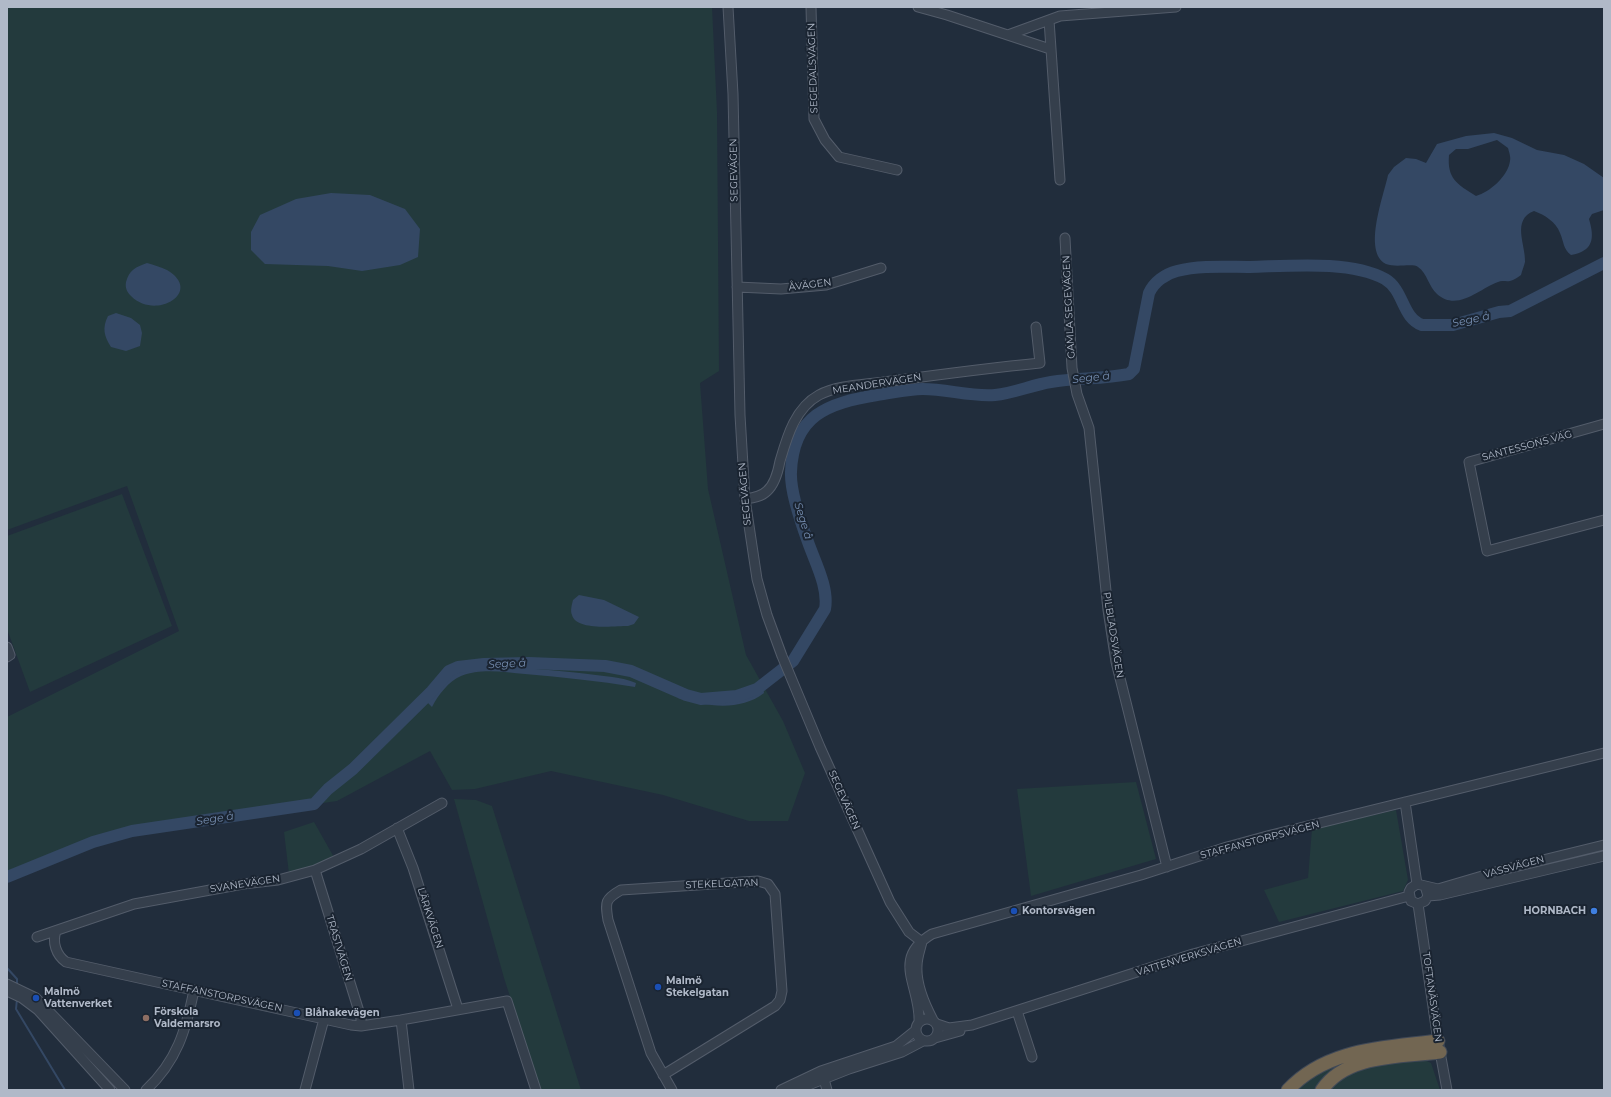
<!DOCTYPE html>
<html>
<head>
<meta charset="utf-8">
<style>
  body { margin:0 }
  #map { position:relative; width:1611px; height:1097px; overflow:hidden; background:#212d3c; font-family:Montserrat,sans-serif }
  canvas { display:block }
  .frame { position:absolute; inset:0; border:8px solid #b0b9c8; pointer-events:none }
</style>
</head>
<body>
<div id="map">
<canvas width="1611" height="1097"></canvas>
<div class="frame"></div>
</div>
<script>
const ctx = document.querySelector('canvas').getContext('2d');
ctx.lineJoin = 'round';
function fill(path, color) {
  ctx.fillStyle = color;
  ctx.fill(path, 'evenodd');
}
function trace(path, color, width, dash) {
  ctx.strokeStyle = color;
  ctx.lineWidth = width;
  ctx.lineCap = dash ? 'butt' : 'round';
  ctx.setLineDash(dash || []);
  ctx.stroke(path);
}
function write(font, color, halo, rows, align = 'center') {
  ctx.font = font + ' Montserrat,sans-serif';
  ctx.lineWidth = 4;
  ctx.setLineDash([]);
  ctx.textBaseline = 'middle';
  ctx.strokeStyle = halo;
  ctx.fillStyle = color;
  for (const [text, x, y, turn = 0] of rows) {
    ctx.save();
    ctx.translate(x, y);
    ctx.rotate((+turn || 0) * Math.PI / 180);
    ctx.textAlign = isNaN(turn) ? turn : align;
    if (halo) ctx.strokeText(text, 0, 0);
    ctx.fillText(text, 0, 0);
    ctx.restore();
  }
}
const green = new Path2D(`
  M 7,7 L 712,7 L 717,112 L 719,371 L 700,383 L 708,489 L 746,655 L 783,721 L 805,773 L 788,821 L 749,821 L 663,795 L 551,771 L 475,789 L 452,790 L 430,751 L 337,801 L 131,831 L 93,842 L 7,877 L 7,717 L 179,631 L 127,486 L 7,530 Z
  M 122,494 L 172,626 L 30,692 L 7,629 L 7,536 Z
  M 1136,782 L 1156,859 L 1031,896 L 1017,789 Z
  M 454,799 L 476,800 L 492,806 L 581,1090 L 540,1090 L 504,978 Z
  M 1396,810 L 1408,880 L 1403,891 L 1279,922 L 1264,890 L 1308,878 L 1312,829 Z
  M 314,822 L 335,859 L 289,874 L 284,832 Z
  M 1361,1058 L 1318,1090 L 1294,1090 L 1316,1071 Z
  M 1423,1059 L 1431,1063 L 1440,1090 L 1327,1090 C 1349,1061 1390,1063 1423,1059 Z`);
const water = new Path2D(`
  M 1494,133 L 1512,138 L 1537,150 L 1564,155 L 1584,164 L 1604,178 L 1604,210 L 1592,214 L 1589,219 C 1595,239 1593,251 1571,255 C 1563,249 1564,242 1560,233 C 1556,222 1545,215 1534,211 C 1511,220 1526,245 1525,262 C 1524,266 1522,271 1521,275 C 1518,277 1514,280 1510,281 C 1506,282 1502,280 1498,282 C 1479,289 1457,312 1437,294 C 1429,287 1427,273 1418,267 C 1413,263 1396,268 1386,264 C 1362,252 1384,195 1388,175 L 1394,167 L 1406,158 L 1416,159 L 1426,163 L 1437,144 L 1466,136 ZM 1497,140 L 1508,148 C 1509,152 1511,157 1510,161 C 1508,176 1490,192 1476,196 C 1457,184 1447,179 1449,155 L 1456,149 L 1468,149 Z
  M 331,193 L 370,195 L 405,209 L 420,229 L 418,257 L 400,265 L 362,271 L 328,266 L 265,264 L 251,250 L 251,232 L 260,215 L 296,199 Z
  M 147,263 C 154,265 161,267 167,270 C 204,292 156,321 131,296 C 127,292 125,288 126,282 C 129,270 136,267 147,263 Z
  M 116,313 L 131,318 L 140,325 L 142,333 L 140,346 L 126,351 L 111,347 C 104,336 102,328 108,316 Z
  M 579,595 L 604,600 L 639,617 L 634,624 L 628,626 C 615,626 576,631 572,615 C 570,611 572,604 573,600 Z
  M 473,667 C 511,666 549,670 588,674 C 603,676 622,677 636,683 L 635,687 C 598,681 562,677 525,674 C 505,672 480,668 461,676 C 449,681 438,695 432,707 L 427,702 L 450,674 Z
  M 763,689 L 764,693 C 740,712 705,706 678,698 L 679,694 C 708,704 736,705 763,689 Z`);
const stream = new Path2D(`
  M 7,968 L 17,979 L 17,986
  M 17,999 L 16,1009 L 65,1090`);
const river = new Path2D(`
  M 7,877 L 93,842 L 132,831 L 314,804 L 328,789 L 353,769 L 432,691 L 449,671 L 458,667 L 484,664 L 529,663 L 605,666 L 631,671 L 686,695 L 701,699 L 737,696 L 757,689 L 793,661 L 825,609 C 829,588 815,562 808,542 C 801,523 790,492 791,472 C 793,415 828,403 877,395 C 892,393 908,389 923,389 C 947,389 971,397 995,395 C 1014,393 1032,385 1051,382 C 1077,378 1103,379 1129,374 L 1134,369 L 1149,293 C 1154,282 1165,274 1177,271 C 1200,265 1227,267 1250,267 C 1289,266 1350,260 1385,279 C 1404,290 1402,318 1422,325 L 1453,325 L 1499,312 L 1510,311 L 1604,263`);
const minor = new Path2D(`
  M 728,7 L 733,94 L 740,415 L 745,499 L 757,579 L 767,615 L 782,656 L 820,747 L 890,902 L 909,932 L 922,942
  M 811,7 L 814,119 L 825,140 L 839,157 L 897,170
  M 918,7 L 947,15 L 1050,49
  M 1049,20 L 1060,180
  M 1008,35 L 1060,16 L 1176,7
  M 1065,238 L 1072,368 L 1077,394 L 1089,428 L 1108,610 L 1116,662 L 1167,867
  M 737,287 L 781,289 L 826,285 L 881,268
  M 1604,424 L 1469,462 L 1487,551 L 1604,520
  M 745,499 C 752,498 761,497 767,491 C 775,484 778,472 780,461 C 787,437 795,408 819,395 C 838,385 863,385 884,382 C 936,375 988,368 1040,363 L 1036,327
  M 7,647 L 10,655 L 7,657
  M 1405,802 L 1417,884
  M 397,828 L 413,868 L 458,1009
  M 315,870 L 361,1018 L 361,1026
  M 1425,886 L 1428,896 L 1425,901 L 1418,904 L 1411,901 L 1409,892 L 1411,888 L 1417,884 L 1438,889 L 1506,869 L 1604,845
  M 1428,896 L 1440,895 L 1604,856
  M 1418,904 L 1438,1041 L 1447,1090
  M 56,931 C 52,942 56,955 66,962 L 351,1025 L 361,1026 L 401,1020 L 507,1001 L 536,1090
  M 37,937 L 134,904 L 243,884 L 278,880 L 315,870 L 361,849 L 442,803
  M 922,942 C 920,950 917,958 917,966 C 916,983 925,1005 933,1020
  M 7,984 L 36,998 L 125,1090
  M 7,991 L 22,998 L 38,1010 L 110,1090
  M 1017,1011 L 1032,1057
  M916 1030a11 11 0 1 1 22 0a11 11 0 1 1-22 0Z
  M 401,1020 L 409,1090
  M 919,1022 C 921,986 890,959 932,934 L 1141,875 L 1227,847 L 1271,835 L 1604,753
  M 937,1024 L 949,1028 L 972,1025 L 1193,954 L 1409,896
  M 935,1038 L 960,1031
  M 822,1072 L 827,1090
  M 663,1075 L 775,1006 L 780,1000 L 782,991 L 775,894 L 768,884 L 758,881 L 621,890 C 605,899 605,902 608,920 L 651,1053 L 672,1090
  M 146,1090 C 177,1061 186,1030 194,990
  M 305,1090 L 324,1019
  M 781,1090 L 821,1071 L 896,1046 L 916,1030
  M 796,1090 L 849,1069 L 902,1052 L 923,1041`);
const highway = new Path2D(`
  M 1288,1090 C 1327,1048 1385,1048 1438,1041
  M 1322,1090 C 1346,1054 1401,1057 1440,1052`);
const markers = [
  [1014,911,4,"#1a4fb4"],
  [1594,911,4,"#3f7fe0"],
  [658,987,4,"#1a4fb4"],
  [36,998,4,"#1a4fb4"],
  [297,1013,4,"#1a4fb4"],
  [146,1018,4,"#8d6e63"]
];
const streetNames = [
  ["SEGEDALSVÄGEN",813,68,-92],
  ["SEGEVÄGEN",734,170,-91],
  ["ÅVÄGEN",810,285,-7],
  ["GAMLA SEGEVÄGEN",1069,307,-93],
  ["MEANDERVÄGEN",877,384,-9],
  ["SANTESSONS VÄG",1527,446,-15],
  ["SEGEVÄGEN",745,494,-95],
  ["PILBLADSVÄGEN",1113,635,81],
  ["SEGEVÄGEN",844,800,66],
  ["STAFFANSTORPSVÄGEN",1260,840,-15],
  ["VASSVÄGEN",1514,867,-15],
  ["SVANEVÄGEN",245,884,-9],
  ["STEKELGATAN",722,884,-2],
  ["LÄRKVÄGEN",430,918,72],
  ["TRASTVÄGEN",339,948,73],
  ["VATTENVERKSVÄGEN",1189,957,-17],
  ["STAFFANSTORPSVÄGEN",222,996,12],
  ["TOFTANÄSVÄGEN",1432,997,82]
];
const poiNames = [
  ["Kontorsvägen",1022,911],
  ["HORNBACH",1586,911,"right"],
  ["Malmö",666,981],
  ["Stekelgatan",666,993],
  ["Malmö",44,992],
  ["Vattenverket",44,1004],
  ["Förskola",154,1012],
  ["Valdemarsro",154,1024],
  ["Blåhakevägen",305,1013]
];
const waterNames = [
  ["Sege å",1471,320,-12],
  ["Sege å",1091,378,-6],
  ["Sege å",803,521,73],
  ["Sege å",507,664,-3],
  ["Sege å",215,819,-9]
];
fill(green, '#233a3d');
fill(water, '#344864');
trace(stream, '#344864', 2);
trace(river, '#344864', 12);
trace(minor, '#535c6a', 11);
trace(highway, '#404957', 15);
trace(minor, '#353f4c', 9);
trace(highway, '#726652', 13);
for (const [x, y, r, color] of markers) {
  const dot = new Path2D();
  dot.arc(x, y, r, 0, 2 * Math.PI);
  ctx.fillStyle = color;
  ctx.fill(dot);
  trace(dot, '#1a2431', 1.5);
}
write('10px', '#b0b9c8', '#1a2431', streetNames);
write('bold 10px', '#b0b9c8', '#1a2431', poiNames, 'left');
write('italic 11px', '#778fb2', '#1a2431', waterNames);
</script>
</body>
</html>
